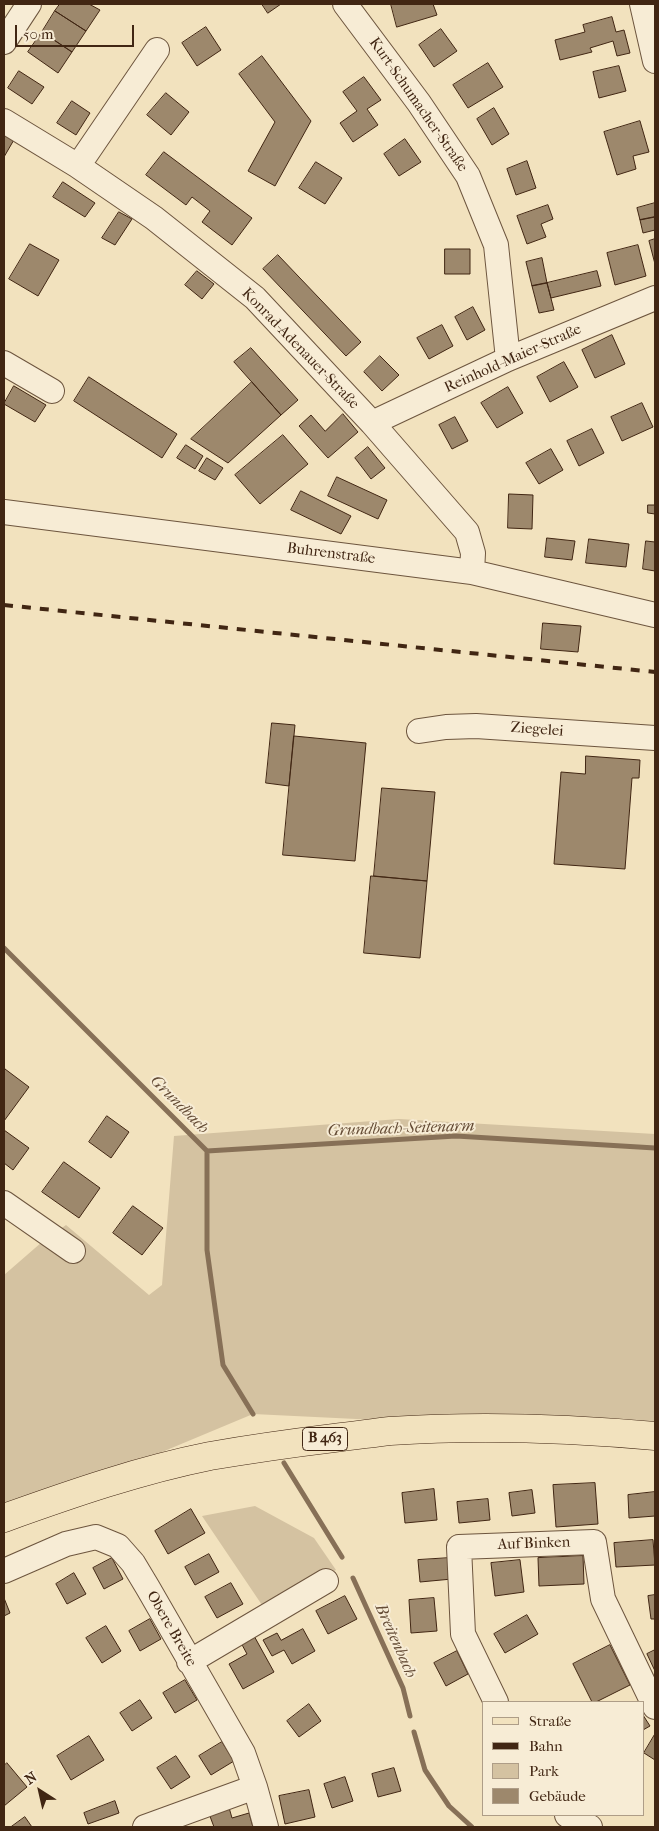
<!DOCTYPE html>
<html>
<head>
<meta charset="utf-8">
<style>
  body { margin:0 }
  #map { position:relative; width:659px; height:1831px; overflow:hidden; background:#f2e2be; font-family:"IM FELL French Canon",serif }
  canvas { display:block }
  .frame { position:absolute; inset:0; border:5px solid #412613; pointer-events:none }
  .legend { position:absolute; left:482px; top:1701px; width:162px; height:115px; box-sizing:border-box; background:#f7ecd5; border:1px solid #ae9d87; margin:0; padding:6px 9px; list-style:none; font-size:15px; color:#412613 }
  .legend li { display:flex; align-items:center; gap:10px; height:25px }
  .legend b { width:25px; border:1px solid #ae9d87 }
  .north { position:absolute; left:15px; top:1766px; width:50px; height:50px; -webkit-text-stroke:4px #f7ecd5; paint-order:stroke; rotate:325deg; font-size:14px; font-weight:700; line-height:20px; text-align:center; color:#412613 }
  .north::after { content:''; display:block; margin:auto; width:18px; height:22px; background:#412613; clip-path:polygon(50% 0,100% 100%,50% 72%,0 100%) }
  .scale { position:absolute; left:15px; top:25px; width:119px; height:22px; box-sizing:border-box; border:2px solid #412613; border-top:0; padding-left:6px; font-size:15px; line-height:18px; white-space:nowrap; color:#412613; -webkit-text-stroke:4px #f7ecd5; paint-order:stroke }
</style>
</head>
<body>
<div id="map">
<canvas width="659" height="1831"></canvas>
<div class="frame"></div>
<ul class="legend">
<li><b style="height:6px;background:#f2e2be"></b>Straße</li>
<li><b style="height:6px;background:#412613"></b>Bahn</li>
<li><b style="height:14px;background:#d4c2a1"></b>Park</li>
<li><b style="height:14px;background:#9d886c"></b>Gebäude</li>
</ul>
<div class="north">N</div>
<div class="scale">50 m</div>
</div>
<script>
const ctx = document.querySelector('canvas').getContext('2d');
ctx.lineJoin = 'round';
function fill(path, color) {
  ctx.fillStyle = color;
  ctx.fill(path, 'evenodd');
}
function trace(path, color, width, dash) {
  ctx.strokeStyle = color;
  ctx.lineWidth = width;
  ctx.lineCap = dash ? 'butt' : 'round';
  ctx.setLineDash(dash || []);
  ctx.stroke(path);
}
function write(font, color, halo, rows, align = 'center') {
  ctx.font = font + ' "IM FELL French Canon",serif';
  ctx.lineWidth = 4;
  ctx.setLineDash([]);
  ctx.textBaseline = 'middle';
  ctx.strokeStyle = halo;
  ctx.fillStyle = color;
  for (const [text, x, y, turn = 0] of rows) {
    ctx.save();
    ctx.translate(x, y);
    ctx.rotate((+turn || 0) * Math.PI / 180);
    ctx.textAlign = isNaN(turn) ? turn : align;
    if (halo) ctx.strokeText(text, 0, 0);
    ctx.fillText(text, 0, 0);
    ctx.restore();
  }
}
const green = new Path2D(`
  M 399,1119 L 655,1134 L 655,1436 L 584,1430 L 253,1414 L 4,1518 L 4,1275 L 42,1242 L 66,1225 L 149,1295 L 162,1285 L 174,1136 Z
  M 255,1506 L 314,1538 L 336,1570 L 268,1609 L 264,1608 L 202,1516 Z`);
const stream = new Path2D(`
  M 4,948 L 207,1151 L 207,1250 L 223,1365 L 253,1414
  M 207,1151 L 456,1136 L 655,1148
  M 284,1463 L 342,1557
  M 353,1578 L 403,1688 L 410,1716
  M 414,1732 L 425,1770 L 449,1806 L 472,1827`);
const building = new Path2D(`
  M 60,4 L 89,4 L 100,10 L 86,31 L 55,11 Z
  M 262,4 L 281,4 L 268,13 Z
  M 391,4 L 433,4 L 437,15 L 397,27 Z
  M 55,11 L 86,31 L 72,52 L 42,32 Z
  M 612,17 L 616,32 L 624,30 L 630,53 L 617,56 L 613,41 L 590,48 L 592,52 L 560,60 L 555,40 L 585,32 L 583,25 Z
  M 206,27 L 221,50 L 197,66 L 182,43 Z
  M 441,29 L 457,51 L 434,67 L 419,45 Z
  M 42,32 L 72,52 L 58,73 L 28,52 Z
  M 262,56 L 311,121 L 275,186 L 248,171 L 275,122 L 239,74 Z
  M 488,63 L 503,87 L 468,108 L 453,85 Z
  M 619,66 L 626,91 L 599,98 L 593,72 Z
  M 19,71 L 44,87 L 32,104 L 8,88 Z
  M 364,77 L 381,100 L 367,109 L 378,125 L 353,142 L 340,123 L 357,111 L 343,92 Z
  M 166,93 L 189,112 L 171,135 L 147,115 Z
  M 72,101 L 90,113 L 76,135 L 57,123 Z
  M 494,108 L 509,134 L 492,145 L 477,119 Z
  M 640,121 L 649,152 L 633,156 L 636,169 L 617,175 L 604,132 Z
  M 4,132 L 15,138 L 4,157 Z
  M 405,139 L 421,162 L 399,176 L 384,154 Z
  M 164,152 L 252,218 L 232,245 L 202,222 L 210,211 L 192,197 L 186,205 L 146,175 Z
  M 527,161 L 536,188 L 516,195 L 507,169 Z
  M 316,162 L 342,178 L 325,204 L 299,188 Z
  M 63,182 L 95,203 L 85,217 L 53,197 Z
  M 655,203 L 655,217 L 640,220 L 637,208 Z
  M 548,205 L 553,219 L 541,224 L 546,237 L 527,244 L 517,216 Z
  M 119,212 L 132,219 L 115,245 L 102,238 Z
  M 655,217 L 655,230 L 643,233 L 640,220 Z
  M 655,239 L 655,264 L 649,241 Z
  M 30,244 L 59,260 L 38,296 L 9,279 Z
  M 638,245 L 646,276 L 615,285 L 607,253 Z
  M 445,249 L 470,249 L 470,274 L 445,274 Z
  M 278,255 L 361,342 L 346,356 L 263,269 Z
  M 542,258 L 547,283 L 532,286 L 526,262 Z
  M 197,271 L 214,284 L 202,299 L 185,285 Z
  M 597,271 L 601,286 L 551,298 L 547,283 Z
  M 547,283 L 554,310 L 539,313 L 532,286 Z
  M 473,307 L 485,330 L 467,340 L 455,317 Z
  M 442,325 L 453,346 L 429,359 L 417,338 Z
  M 612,335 L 625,364 L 595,378 L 582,350 Z
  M 251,348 L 298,400 L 281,415 L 234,362 Z
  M 380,356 L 399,375 L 382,391 L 364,372 Z
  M 564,362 L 578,387 L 550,402 L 537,377 Z
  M 89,377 L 177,434 L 162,458 L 74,401 Z
  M 252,382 L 281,415 L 228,463 L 191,439 Z
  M 14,386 L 46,405 L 35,422 L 4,404 Z
  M 508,387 L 523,413 L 497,428 L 481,403 Z
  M 642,403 L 653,427 L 622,441 L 611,417 Z
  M 343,414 L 358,432 L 328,458 L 299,426 L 311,415 L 325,431 Z
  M 455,417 L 468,441 L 452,449 L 439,425 Z
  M 592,429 L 604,453 L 579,466 L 567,441 Z
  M 283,435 L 308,464 L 260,504 L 235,475 Z
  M 186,445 L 203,456 L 195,469 L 177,458 Z
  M 368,447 L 385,468 L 371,479 L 355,458 Z
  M 551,449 L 563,470 L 539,484 L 526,463 Z
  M 207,458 L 223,468 L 215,480 L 199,471 Z
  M 337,477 L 387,500 L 378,519 L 328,496 Z
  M 301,491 L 351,516 L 341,534 L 291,510 Z
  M 509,494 L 533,495 L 532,529 L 508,528 Z
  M 648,505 L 655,505 L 655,514 L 648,513 Z
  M 547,538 L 575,541 L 572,560 L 545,557 Z
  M 589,539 L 629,544 L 626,567 L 586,563 Z
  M 646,541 L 655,542 L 655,571 L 643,569 Z
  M 543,623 L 581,626 L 578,652 L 541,649 Z
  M 272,723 L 295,725 L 289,786 L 266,783 Z
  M 294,736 L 366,743 L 355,861 L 283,855 Z
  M 586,756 L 640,760 L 639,778 L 632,778 L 625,869 L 554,864 L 561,772 L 585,774 Z
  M 382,788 L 435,792 L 427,881 L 374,876 Z
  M 371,876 L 427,881 L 420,958 L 364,953 Z
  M 5,1069 L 29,1087 L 4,1121 L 4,1070 Z
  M 107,1116 L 129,1132 L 111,1158 L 89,1142 Z
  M 4,1130 L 29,1148 L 13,1170 L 4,1163 Z
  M 64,1162 L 100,1188 L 79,1218 L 42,1192 Z
  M 133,1206 L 163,1228 L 142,1255 L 113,1233 Z
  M 595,1483 L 598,1524 L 556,1527 L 553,1485 Z
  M 434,1489 L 437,1520 L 405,1523 L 402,1493 Z
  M 532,1490 L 535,1513 L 512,1516 L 509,1493 Z
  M 655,1492 L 655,1516 L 629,1518 L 628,1495 Z
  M 488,1499 L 490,1520 L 459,1523 L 457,1502 Z
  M 191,1509 L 205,1533 L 168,1554 L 155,1531 Z
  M 653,1540 L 655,1565 L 616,1567 L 614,1543 Z
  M 209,1554 L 219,1572 L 195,1585 L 185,1567 Z
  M 583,1556 L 584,1584 L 539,1586 L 538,1558 Z
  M 112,1558 L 123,1579 L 104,1589 L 93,1568 Z
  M 450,1558 L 452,1579 L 420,1582 L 418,1560 Z
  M 520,1560 L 524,1592 L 495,1596 L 491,1563 Z
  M 74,1573 L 86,1594 L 67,1604 L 56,1584 Z
  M 231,1583 L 243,1604 L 217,1618 L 205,1597 Z
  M 655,1595 L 655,1619 L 651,1619 L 648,1596 Z
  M 345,1596 L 357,1619 L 328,1634 L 316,1611 Z
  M 4,1598 L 10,1613 L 4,1616 Z
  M 434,1598 L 437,1631 L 411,1633 L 409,1600 Z
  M 527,1615 L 538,1634 L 505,1653 L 494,1634 Z
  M 150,1619 L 161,1639 L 140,1651 L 129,1631 Z
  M 106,1626 L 121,1651 L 102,1663 L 86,1638 Z
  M 303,1629 L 315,1651 L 292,1664 L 284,1650 L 272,1656 L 263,1640 L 277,1633 L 281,1640 Z
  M 253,1634 L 274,1672 L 243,1689 L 229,1664 L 247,1654 L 240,1641 Z
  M 610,1645 L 630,1685 L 596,1702 L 592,1702 L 573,1664 Z
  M 655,1650 L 655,1671 L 647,1654 Z
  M 457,1651 L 468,1674 L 446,1686 L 434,1663 Z
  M 185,1680 L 197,1700 L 175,1713 L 163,1693 Z
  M 140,1700 L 152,1718 L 132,1731 L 120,1713 Z
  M 309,1704 L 321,1721 L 299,1737 L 287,1721 Z
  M 643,1715 L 650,1726 L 643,1730 Z
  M 655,1734 L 655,1760 L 644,1753 Z
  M 89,1736 L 104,1760 L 71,1780 L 57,1756 Z
  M 222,1742 L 234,1761 L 211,1775 L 199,1756 Z
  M 176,1756 L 190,1777 L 171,1789 L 157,1768 Z
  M 7,1763 L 27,1787 L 4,1806 L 4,1766 Z
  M 394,1768 L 401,1791 L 378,1797 L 372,1774 Z
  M 345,1777 L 353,1801 L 332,1808 L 324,1784 Z
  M 309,1790 L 315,1817 L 285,1824 L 279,1796 Z
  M 115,1801 L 119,1813 L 88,1824 L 84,1813 Z
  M 228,1804 L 232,1818 L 249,1813 L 253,1827 L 214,1827 L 208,1811 Z
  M 25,1817 L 32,1827 L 11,1827 Z`);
const minor = new Path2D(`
  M 345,4 L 419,103 L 468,176 L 496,245 L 508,359
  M 642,4 L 655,61
  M 4,42 L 29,4
  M 4,121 L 78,166 L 154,218 L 255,298 L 372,423 L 467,532 L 473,553 L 472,572
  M 78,166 L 157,50
  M 4,363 L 52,391
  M 372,423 L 508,359 L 655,298
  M 4,512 L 472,572 L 655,615
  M 419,731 L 446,727 L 476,726 L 655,738
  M 4,1203 L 73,1251
  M 4,1571 L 66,1544 L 96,1537 L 118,1546 L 133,1563 L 148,1588 L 243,1753 L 255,1787 L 266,1827
  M 189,1662 L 326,1581
  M 496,1702 L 463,1634 L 459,1547 L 594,1542 L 603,1599 L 655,1707
  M 567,1815 L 590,1827
  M 145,1827 L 255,1787`);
const major = new Path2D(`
  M 4,1518 C 71,1494 140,1470 210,1456 C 251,1449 293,1443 334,1438 C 353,1436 372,1433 390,1431 C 479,1425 567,1428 655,1436`);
const rail = new Path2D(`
  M 4,605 L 655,672`);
const shields = [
  [325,1439,45]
];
const shieldNames = [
  ["B 463",325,1439]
];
const streetNames = [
  ["Kurt-Schumacher-Straße",418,105,55],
  ["Konrad-Adenauer-Straße",300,349,46],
  ["Reinhold-Maier-Straße",513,359,-24],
  ["Buhrenstraße",331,554,7],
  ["Ziegelei",537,730,4],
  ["Auf Binken",534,1544,-2],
  ["Obere Breite",171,1629,60]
];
const waterNames = [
  ["Grundbach",179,1105,45],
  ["Grundbach-Seitenarm",401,1129,-2],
  ["Breitenbach",395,1641,66]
];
fill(green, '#d4c2a1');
trace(stream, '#877057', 5);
fill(building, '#9d886c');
trace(building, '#412613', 1);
trace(minor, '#6d553e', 26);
trace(major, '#412613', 29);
trace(minor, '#f7ecd5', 24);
trace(major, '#f2e2be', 28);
trace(rail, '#412613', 4, [9, 9]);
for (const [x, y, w] of shields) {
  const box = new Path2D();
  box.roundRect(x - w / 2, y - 11.5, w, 23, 4);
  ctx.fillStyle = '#f7ecd5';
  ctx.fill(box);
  trace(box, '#412613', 1);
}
write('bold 14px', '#412613', null, shieldNames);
write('15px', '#412613', '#f7ecd5', streetNames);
write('italic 16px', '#644b35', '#f7ecd5', waterNames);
</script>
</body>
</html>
